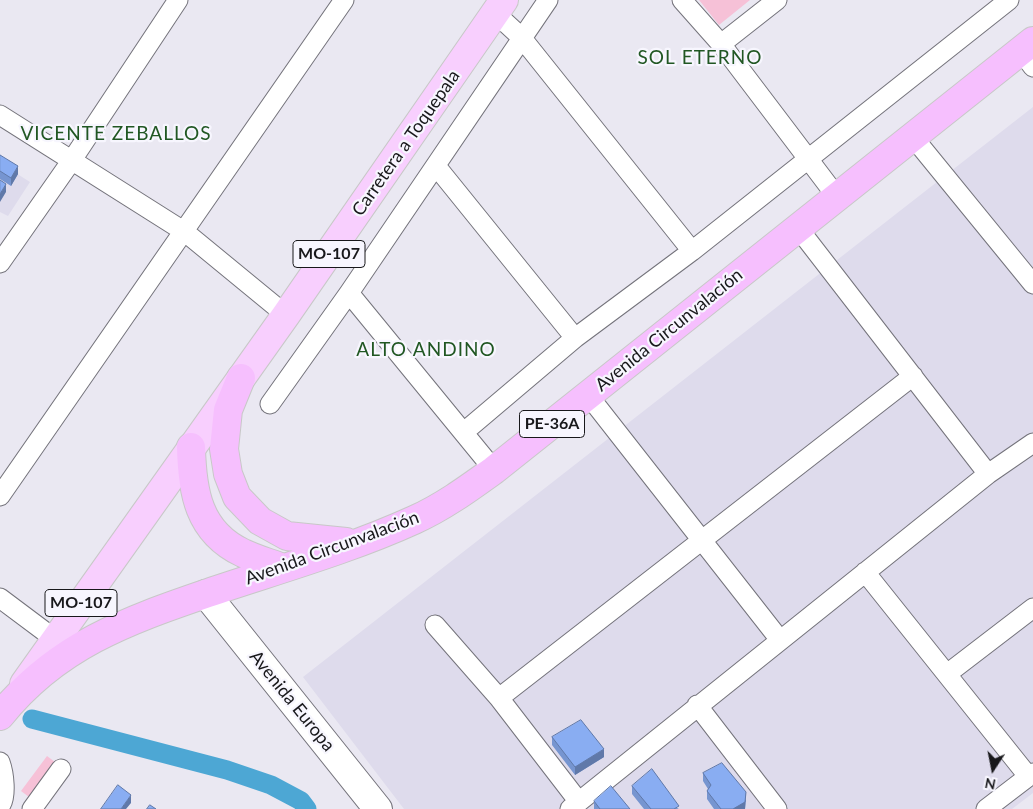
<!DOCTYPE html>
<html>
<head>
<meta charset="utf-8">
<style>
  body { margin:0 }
  #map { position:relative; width:1033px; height:809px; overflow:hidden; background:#eae8f2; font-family:Lato,sans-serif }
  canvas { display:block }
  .north { position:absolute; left:968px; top:744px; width:50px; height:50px; -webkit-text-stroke:4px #f7f6fe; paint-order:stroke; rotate:191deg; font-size:14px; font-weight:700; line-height:20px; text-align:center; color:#18181b }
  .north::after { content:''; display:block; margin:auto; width:18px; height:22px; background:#18181b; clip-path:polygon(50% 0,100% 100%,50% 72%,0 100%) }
</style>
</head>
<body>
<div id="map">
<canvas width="1033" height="809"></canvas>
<div class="north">N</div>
</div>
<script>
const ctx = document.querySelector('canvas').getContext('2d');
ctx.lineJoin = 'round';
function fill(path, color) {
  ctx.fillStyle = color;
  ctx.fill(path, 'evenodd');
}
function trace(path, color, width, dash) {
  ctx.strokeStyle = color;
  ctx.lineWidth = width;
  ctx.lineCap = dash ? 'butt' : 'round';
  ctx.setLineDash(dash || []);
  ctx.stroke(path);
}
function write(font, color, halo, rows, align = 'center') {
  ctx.font = font + ' Lato,sans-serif';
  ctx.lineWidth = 4.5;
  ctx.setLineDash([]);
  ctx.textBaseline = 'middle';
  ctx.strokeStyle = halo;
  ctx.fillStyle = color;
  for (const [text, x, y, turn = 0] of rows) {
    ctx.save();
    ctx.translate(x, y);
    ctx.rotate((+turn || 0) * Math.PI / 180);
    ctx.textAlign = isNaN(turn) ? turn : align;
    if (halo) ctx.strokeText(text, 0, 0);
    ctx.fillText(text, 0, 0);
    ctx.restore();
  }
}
const built = new Path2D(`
  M 1033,107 L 1033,793 L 1012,809 L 404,809 L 303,677 Z
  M 0,163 L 30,182 L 8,216 L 0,212 Z`);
const green = new Path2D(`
  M 699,0 L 750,0 L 719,25 Z
  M 47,756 L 55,762 L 29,797 L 21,791 Z`);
const canal = new Path2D(`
  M 32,719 L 227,770 L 271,785 L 301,801 L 307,809`);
const minor = new Path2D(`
  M 682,0 L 721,44 L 837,197
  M 495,13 L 521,37 L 692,251
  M 721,44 L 777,0
  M 1021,51 L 1033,67
  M 0,115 L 185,232 L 286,315
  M 913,137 L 1033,284
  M 436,166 L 575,338
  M 798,228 L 988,474
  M 0,263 L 72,160 L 178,0
  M 349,293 L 494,470
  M 588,395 L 780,640
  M 270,404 L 349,293 L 548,0
  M 464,432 L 575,338 L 692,251 L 1009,0
  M 0,496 L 344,0
  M 865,572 L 1028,776
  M 0,598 L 56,640
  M 435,625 L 499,698 L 579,802
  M 947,674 L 1033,608
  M 499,698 L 913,376
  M 697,705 L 777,809
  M 0,762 C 4,773 7,797 0,806
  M 32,809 L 61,769
  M 570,809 L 988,474 L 1033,443
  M 986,809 L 1033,773`);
const secondary = new Path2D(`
  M 206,594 L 378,809`);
const primary = new Path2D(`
  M 24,684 L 286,315 L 504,0`);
const trunk = new Path2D(`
  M 241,378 L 228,410 L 224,449 L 228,474 L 237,497 L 260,521 L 287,536 L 346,542
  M 191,447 C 192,491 198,532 243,553 C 255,559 270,563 283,568
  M 0,716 C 56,646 126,621 208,593 C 276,570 348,550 414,520 C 443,507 469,488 494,470 L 1033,41`);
const wall = new Path2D(`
  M 0,155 L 18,174 L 11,186 L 0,179 Z
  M 552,737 L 604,757 L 575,775 L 552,745 Z
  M 703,773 L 746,800 L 745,809 L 714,809 L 707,799 L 707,791 L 708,789 L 703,781 Z
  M 632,786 L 679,809 L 644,809 L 632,794 Z
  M 594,801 L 630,809 L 594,809 Z`);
const shadedWall = new Path2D(`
  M 18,166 L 18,174 L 11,186 L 11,178 Z
  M 6,184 L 6,192 L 0,202 L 0,194 Z
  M 604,749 L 604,757 L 575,775 L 575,767 Z
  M 746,792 L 745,809 L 733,809 Z
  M 131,795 L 131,803 L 126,809 L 121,809 Z`);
const building = new Path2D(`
  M 0,155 L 18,166 L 11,178 L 0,171 Z
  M 0,180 L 6,184 L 0,194 Z
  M 581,720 L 604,749 L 575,767 L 552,737 Z
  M 722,763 L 746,792 L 745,802 L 733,809 L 721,809 L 707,791 L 711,785 L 703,773 Z
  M 652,769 L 679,806 L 674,809 L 651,809 L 632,786 Z
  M 118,785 L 131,795 L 121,809 L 101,809 Z
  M 611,786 L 630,809 L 600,809 L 594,801 Z
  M 150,805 L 156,809 L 147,809 Z`);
const shields = [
  [329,254,72],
  [552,424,65],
  [81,603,72]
];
const shieldNames = [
  ["MO-107",329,254],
  ["PE-36A",552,424],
  ["MO-107",81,603]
];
const streetNames = [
  ["Carretera a Toquepala",406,143,-55],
  ["Avenida Circunvalación",669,330,-39],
  ["Avenida Circunvalación",332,548,-20],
  ["Avenida Europa",292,701,51]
];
const neighbourhoodNames = [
  ["SOL ETERNO",700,58],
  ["VICENTE ZEBALLOS",116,134],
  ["ALTO ANDINO",426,350]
];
fill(built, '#dedbec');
fill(green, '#f6c1d7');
trace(canal, '#4da7d4', 19);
trace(minor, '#74737b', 21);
trace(secondary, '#74737b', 30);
trace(primary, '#c8c8c8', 30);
trace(trunk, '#c8c8c8', 30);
trace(minor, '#fff', 19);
trace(secondary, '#fff', 28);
trace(primary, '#f8cffe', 28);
trace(trunk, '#f6bffe', 28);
fill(wall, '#7695d0');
fill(shadedWall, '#6079a9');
fill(building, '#89adf2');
trace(building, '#6079a9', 1);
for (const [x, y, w] of shields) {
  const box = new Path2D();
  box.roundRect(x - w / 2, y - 13.5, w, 27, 4);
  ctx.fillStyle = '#f7f6fe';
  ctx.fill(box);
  trace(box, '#18181b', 1);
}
write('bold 16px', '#18181b', null, shieldNames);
write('18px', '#18181b', '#f7f6fe', streetNames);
ctx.letterSpacing = '1px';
write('19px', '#215723', '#f7f6fe', neighbourhoodNames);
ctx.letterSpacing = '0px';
</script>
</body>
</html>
